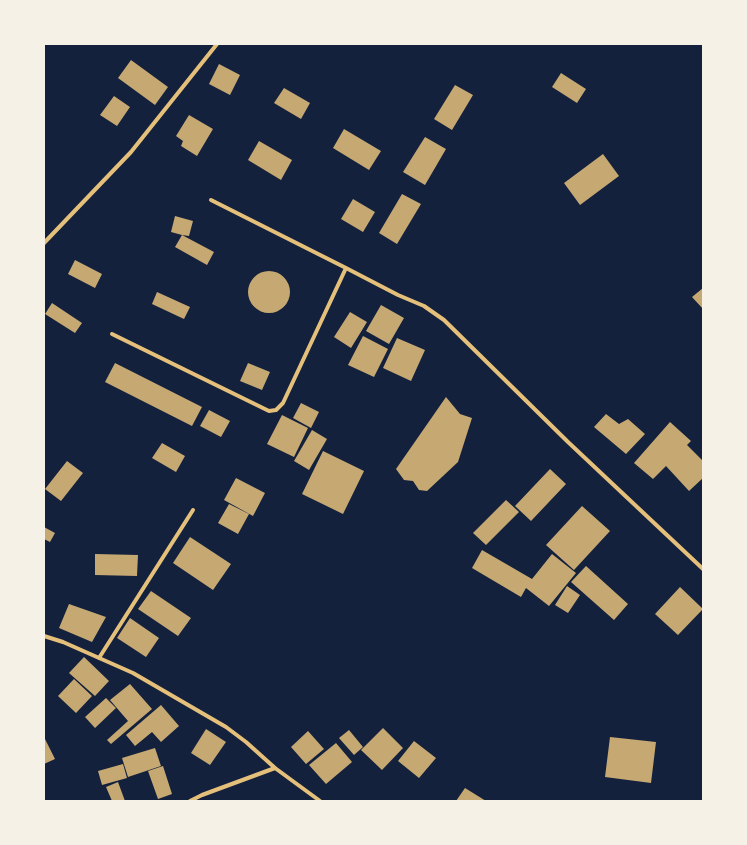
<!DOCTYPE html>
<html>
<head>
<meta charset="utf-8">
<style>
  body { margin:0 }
  #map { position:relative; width:747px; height:845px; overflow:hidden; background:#14213d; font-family:Inter,sans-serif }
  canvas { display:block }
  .frame { position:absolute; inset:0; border:45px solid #f6f1e7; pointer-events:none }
</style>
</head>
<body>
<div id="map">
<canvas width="747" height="845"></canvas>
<div class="frame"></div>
</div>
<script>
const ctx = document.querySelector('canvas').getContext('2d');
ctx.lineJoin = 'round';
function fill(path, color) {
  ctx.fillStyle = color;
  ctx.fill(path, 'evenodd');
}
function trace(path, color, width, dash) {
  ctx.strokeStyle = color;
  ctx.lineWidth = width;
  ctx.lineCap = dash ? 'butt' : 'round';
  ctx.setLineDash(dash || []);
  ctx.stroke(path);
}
const building = new Path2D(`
  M 131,60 L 168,87 L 155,105 L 118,78 Z
  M 219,64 L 240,75 L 230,95 L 209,84 Z
  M 561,73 L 586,89 L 577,103 L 552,87 Z
  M 455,85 L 473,95 L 452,130 L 434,119 Z
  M 284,88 L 310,103 L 301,119 L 274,103 Z
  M 114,96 L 130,107 L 117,126 L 100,115 Z
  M 189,115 L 213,129 L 197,156 L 181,146 L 183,141 L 176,136 Z
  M 344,129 L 381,151 L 369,170 L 333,148 Z
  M 425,137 L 446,149 L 425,185 L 403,172 Z
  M 259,141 L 292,160 L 281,180 L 248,160 Z
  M 603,154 L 619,176 L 580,205 L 564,183 Z
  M 402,194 L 421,204 L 397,244 L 379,233 Z
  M 353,199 L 375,212 L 363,232 L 341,219 Z
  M 175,216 L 193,221 L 189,236 L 182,235 L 214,252 L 207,265 L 175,247 L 182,235 L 171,232 Z
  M 75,260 L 102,274 L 95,288 L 68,274 Z
  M248 292a21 21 0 1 1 42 0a21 21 0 1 1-42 0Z
  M 703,288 L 703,309 L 692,297 Z
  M 157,292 L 190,307 L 184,319 L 152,304 Z
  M 52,303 L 82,323 L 75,333 L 45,314 Z
  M 381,305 L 404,318 L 389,344 L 366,331 Z
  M 350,312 L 367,322 L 351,348 L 334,337 Z
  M 363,336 L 388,349 L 374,377 L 348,365 Z
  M 397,338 L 425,350 L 411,381 L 383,368 Z
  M 115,363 L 202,407 L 192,426 L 105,382 Z
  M 248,363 L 270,372 L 262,390 L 240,381 Z
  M 446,397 L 460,414 L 472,418 L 458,462 L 427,491 L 419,490 L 413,481 L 404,480 L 396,469 Z
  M 301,403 L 319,412 L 311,428 L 293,418 Z
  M 209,410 L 230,421 L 221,437 L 200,426 Z
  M 606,414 L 619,424 L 628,419 L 645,434 L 626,454 L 594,427 Z
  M 282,415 L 308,428 L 294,457 L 267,444 Z
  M 670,422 L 691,441 L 687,445 L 703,461 L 703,478 L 689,491 L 666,466 L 653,479 L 634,463 Z
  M 312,430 L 327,439 L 309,470 L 294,461 Z
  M 162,443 L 185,456 L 176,472 L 152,458 Z
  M 323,451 L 364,471 L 343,514 L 302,494 Z
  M 67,461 L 83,473 L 61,501 L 45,489 Z
  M 550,469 L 566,484 L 531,521 L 515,506 Z
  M 236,478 L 265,493 L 253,516 L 224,500 Z
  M 506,500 L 519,512 L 486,545 L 473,533 Z
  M 229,504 L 249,514 L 238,534 L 218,523 Z
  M 582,506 L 610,531 L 574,570 L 546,545 Z
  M 44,527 L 55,533 L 50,542 L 44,539 Z
  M 190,537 L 231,564 L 213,590 L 173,563 Z
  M 482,550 L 532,579 L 552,554 L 576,573 L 549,606 L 526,588 L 521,597 L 472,568 Z
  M 95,554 L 138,555 L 137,576 L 95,575 Z
  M 586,566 L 628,604 L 614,620 L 571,582 Z
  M 567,586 L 580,595 L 568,613 L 555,605 Z
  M 680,587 L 703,609 L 678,635 L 655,614 Z
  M 151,591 L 191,618 L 178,636 L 138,609 Z
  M 69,604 L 106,617 L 92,642 L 59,628 Z
  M 130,618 L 159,638 L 146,657 L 117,638 Z
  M 84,657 L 109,681 L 95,696 L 69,673 Z
  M 74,679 L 92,696 L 76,713 L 58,696 Z
  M 130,684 L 152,709 L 111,744 L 107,740 L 128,721 L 110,700 Z
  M 106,698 L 116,708 L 95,728 L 85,717 Z
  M 161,705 L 179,726 L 161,742 L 152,732 L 135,746 L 126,735 Z
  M 383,728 L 403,748 L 382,770 L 361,750 Z
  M 206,729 L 226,742 L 210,765 L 191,753 Z
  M 349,730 L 363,747 L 354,755 L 339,738 Z
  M 308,731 L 324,749 L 306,764 L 291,747 Z
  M 44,737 L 55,759 L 44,764 Z
  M 610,737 L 656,742 L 651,783 L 605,777 Z
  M 414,741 L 436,758 L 419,778 L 398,761 Z
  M 336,743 L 352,762 L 326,784 L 309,765 Z
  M 155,748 L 161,766 L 128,777 L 122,758 Z
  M 123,764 L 127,778 L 102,785 L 98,771 Z
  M 163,766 L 172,794 L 158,799 L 148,771 Z
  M 118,782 L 125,801 L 112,801 L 106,787 Z
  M 465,788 L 486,801 L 456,801 Z`);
const minor = new Path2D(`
  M 211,200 L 346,268 L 398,295 L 424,306 L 444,320 L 568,442 L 703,569
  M 44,243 L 131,152 L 217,44
  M 112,334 L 269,411 L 276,410 L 283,403 L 346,268
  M 44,636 L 63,642 L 133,673 L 226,727 L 246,742 L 275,768 L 320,801
  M 99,658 L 193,510
  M 190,801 L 202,795 L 275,768`);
fill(building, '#c6a872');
trace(minor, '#e5c07b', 4);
</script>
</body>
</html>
